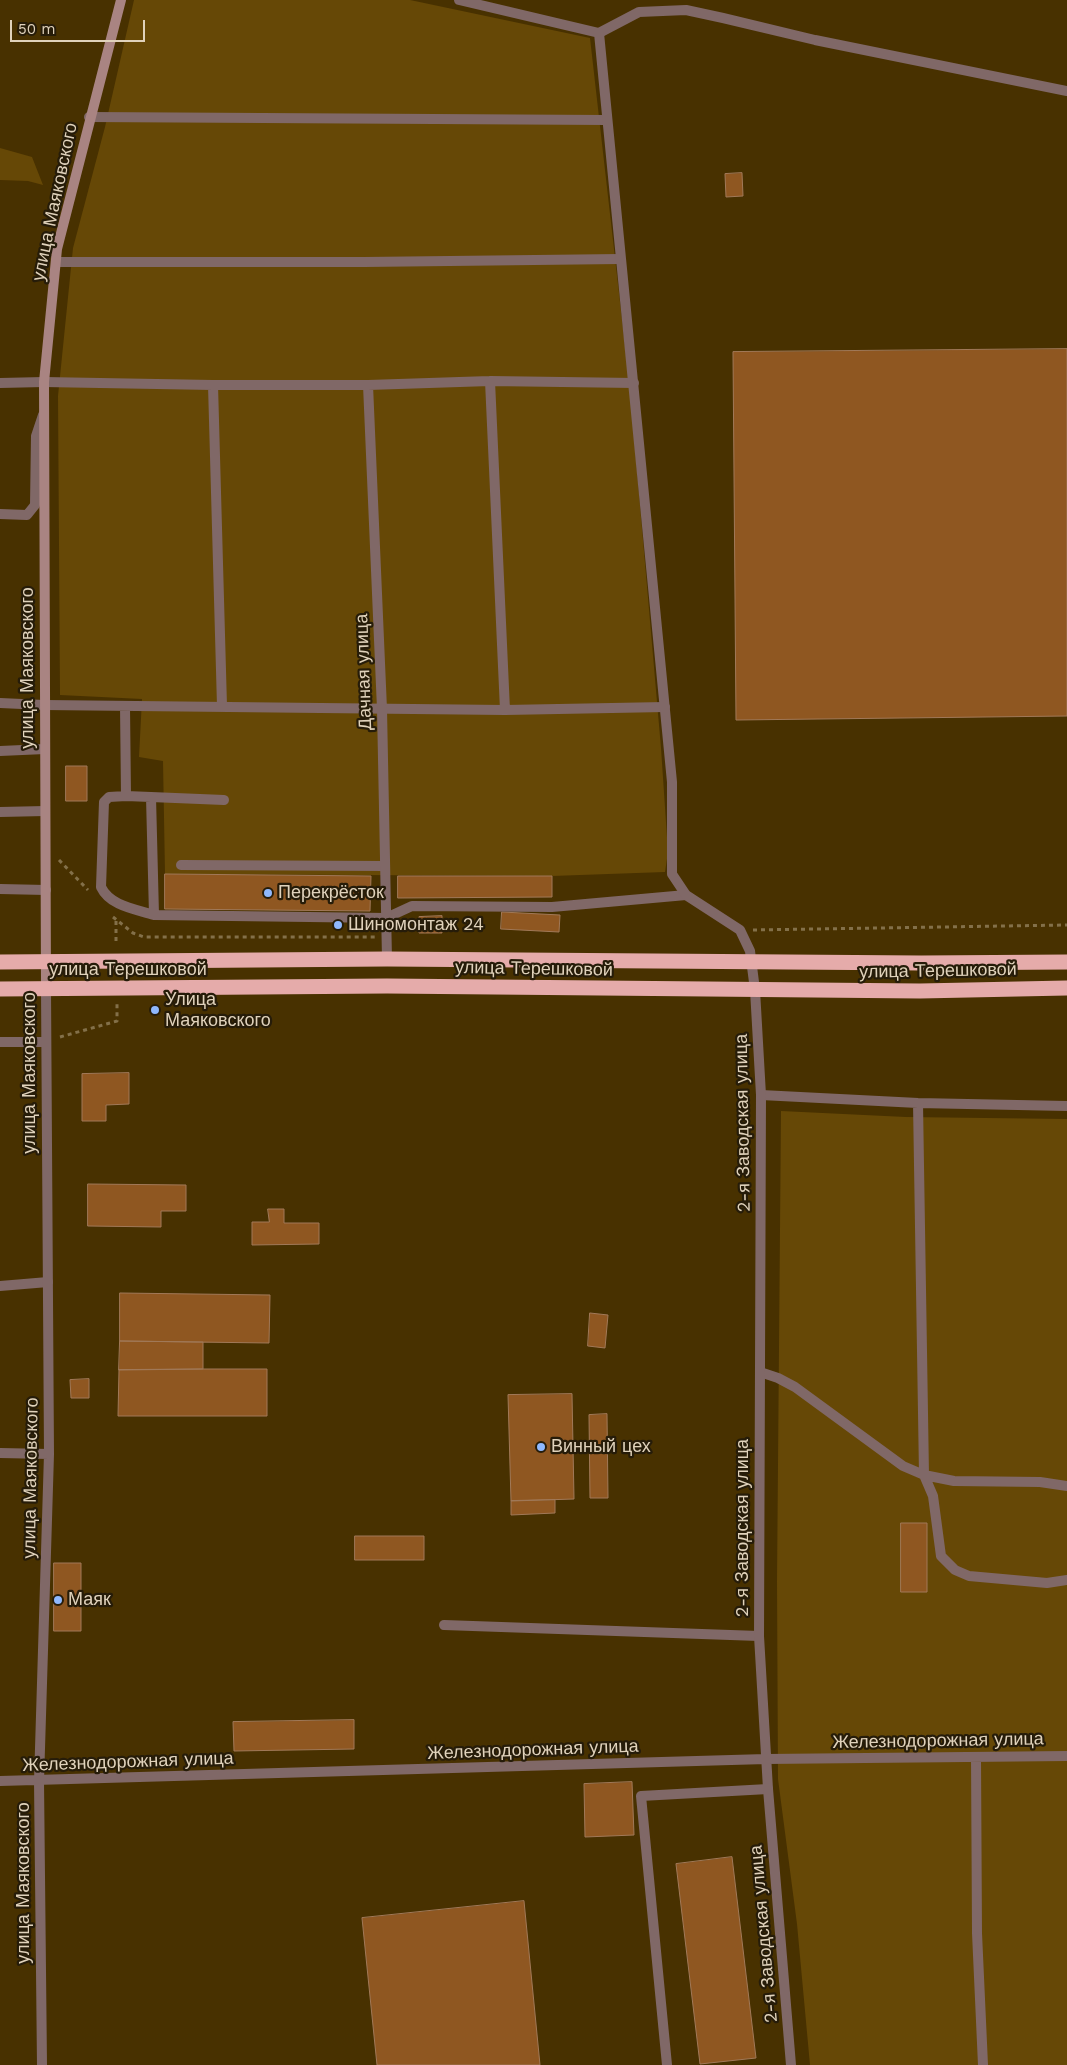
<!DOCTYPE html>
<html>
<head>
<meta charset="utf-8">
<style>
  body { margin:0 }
  #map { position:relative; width:1067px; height:2065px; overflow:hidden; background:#483100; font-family:"Work Sans",sans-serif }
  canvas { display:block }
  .scale { position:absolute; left:10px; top:20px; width:135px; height:22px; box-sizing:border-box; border:2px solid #e0d2bb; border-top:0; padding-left:6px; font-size:15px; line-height:18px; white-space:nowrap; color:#e0d2bb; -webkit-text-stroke:4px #261c09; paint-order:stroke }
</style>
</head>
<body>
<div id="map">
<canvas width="1067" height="2065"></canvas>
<div class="scale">50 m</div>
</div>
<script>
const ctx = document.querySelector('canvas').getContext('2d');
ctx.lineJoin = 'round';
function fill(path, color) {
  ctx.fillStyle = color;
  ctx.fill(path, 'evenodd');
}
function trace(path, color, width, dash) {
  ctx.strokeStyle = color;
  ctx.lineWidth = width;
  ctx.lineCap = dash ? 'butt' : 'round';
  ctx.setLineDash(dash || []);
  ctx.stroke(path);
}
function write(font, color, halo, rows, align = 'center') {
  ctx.font = font + ' "Work Sans",sans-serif';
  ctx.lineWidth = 4.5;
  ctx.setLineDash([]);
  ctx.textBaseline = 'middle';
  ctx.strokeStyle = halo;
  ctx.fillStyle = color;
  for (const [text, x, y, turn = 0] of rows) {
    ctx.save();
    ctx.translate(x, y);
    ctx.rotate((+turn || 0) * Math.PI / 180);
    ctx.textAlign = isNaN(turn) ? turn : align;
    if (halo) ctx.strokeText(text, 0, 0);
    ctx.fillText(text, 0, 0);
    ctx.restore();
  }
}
const green = new Path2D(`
  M 134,0 L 410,0 L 590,38 L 630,390 L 661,748 L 668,852 L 665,872 L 552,876 L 165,874 L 163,761 L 139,757 L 142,699 L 60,695 L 58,396 L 73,248 L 105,127 Z
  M 0,148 L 32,157 L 43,185 L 28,181 L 0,180 Z
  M 781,1111 L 906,1117 L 1067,1119 L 1067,2065 L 810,2065 L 797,1924 L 778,1779 L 777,1581 Z`);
const building = new Path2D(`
  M 742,173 L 743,196 L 726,197 L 725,174 Z
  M 1067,349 L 1067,716 L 736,720 L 733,352 Z
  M 66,766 L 87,766 L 87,801 L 66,801 Z
  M 165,874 L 371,876 L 370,911 L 165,909 Z
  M 398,876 L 552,876 L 552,897 L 398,898 Z
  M 502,912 L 560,915 L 559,932 L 501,929 Z
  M 442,916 L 442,933 L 419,933 L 419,917 Z
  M 129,1073 L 129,1104 L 106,1105 L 106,1121 L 82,1121 L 82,1074 Z
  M 88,1184 L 186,1185 L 186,1211 L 161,1211 L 161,1227 L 88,1226 Z
  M 268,1209 L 284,1209 L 284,1223 L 319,1223 L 319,1244 L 252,1245 L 252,1222 L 269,1222 Z
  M 120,1293 L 270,1295 L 269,1343 L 120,1341 Z
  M 590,1313 L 608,1315 L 605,1348 L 588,1346 Z
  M 120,1341 L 203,1342 L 203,1369 L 119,1370 Z
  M 203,1369 L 267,1369 L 267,1416 L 118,1416 L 119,1370 Z
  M 89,1379 L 89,1398 L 71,1398 L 70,1380 Z
  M 572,1394 L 574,1499 L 511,1501 L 508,1395 Z
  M 607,1414 L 608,1498 L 590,1498 L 589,1415 Z
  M 555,1500 L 555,1513 L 511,1515 L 511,1501 Z
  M 901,1523 L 927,1523 L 927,1592 L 901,1592 Z
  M 355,1536 L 424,1536 L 424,1560 L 355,1560 Z
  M 54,1563 L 81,1563 L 81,1631 L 54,1631 Z
  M 354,1720 L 354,1749 L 234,1751 L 233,1722 Z
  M 632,1782 L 634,1835 L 585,1837 L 584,1784 Z
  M 732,1857 L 756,2058 L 700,2064 L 676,1864 Z
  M 524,1901 L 540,2065 L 377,2065 L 362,1918 Z`);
const path = new Path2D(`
  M 59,860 L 88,890
  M 113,917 L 133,933 L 144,937 L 375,937
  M 116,921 L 116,945
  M 753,930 L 1067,925
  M 60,1037 L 117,1021 L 117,1004`);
const lane = new Path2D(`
  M 599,33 L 639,12 L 686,10 L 723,18 L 815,40 L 1067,91
  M 89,117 L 607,120
  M 56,262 L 364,262 L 620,259
  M 490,381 L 505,710
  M 44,382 L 213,385 L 368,385 L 490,381 L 634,383
  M 213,385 L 222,706
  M 368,385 L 382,709
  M 44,705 L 505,710 L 665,707
  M 125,706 L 126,796 L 151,797
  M 0,751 L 45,749
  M 126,796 L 109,797 L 104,802 L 101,887 C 110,906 135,909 154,915
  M 224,800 L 151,797 L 154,915 L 386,918 L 412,906 L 552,907 L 686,895
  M 0,812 L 45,811
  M 181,865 L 385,866
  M 0,889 L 46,890
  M 0,1042 L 45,1042
  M 761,1095 L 918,1103 L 1067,1106
  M 918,1103 L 924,1475 L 933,1496 L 941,1556 L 955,1570 L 969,1576 L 1047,1583 L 1067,1580
  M 0,1286 L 48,1282
  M 760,1372 L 778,1378 L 795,1387 L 903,1466 L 924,1475 L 954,1481 L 1040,1482 L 1067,1486
  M 444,1625 L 759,1636
  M 667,2065 L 641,1796 L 768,1789`);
const street = new Path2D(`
  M 459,0 L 599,33 L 672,782 L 672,874 L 686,895 L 740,930 L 750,951 L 755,990 L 761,1095 L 759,1636 L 768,1789 L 791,2065
  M 0,383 L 44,382
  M 0,514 L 27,515 L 35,505 L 36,436 L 43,415
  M 0,703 L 44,705
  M 382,709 L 387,959
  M 0,1453 L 49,1454
  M 976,1757 L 977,1933 L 983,2065
  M 0,1781 L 766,1759 L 1067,1756
  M 42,2065 L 39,1781 L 49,1454 L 46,989`);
const secondary = new Path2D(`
  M 46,989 L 44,382 L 57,249 L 121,0`);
const highway = new Path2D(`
  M 0,962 L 387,959 L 921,963 L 1067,962
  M 0,989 L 387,986 L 920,991 L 1067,988`);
const markers = [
  [268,893,5,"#8fb8fd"],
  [338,925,5,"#8fb8fd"],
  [155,1010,5,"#8fb8fd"],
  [541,1447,5,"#8fb8fd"],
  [58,1600,5,"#8fb8fd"]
];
const streetNames = [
  ["улица Маяковского",55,202,-78],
  ["улица Маяковского",28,668,-90],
  ["Дачная улица",364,672,-92],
  ["улица Терешковой",534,969,1],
  ["улица Терешковой",128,970],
  ["улица Терешковой",938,971,-1],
  ["улица Маяковского",30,1073,-90],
  ["2-я Заводская улица",743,1123,-91],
  ["улица Маяковского",31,1478,-89],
  ["2-я Заводская улица",743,1528,-90],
  ["Железнодорожная улица",938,1741,-1],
  ["Железнодорожная улица",533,1750,-2],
  ["Железнодорожная улица",128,1762,-2],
  ["улица Маяковского",24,1883,-90],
  ["2-я Заводская улица",764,1934,-95]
];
const poiNames = [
  ["Перекрёсток",278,893],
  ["Шиномонтаж 24",348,925],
  ["Улица",165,1000],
  ["Маяковского",165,1021],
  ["Винный цех",551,1447],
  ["Маяк",68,1600]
];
fill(green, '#664806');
fill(building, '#8f5721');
trace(building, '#a17958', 1);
trace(path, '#837049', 3, [4, 4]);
trace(lane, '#806867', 10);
trace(street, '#806867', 10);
trace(secondary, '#a98482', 10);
trace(highway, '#e5abaa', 15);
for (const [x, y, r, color] of markers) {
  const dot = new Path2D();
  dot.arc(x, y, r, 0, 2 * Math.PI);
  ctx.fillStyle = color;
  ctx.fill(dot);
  trace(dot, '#261c09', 2);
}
write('18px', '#e0d2bb', '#261c09', streetNames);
write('18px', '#e0d2bb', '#261c09', poiNames, 'left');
</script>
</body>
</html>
